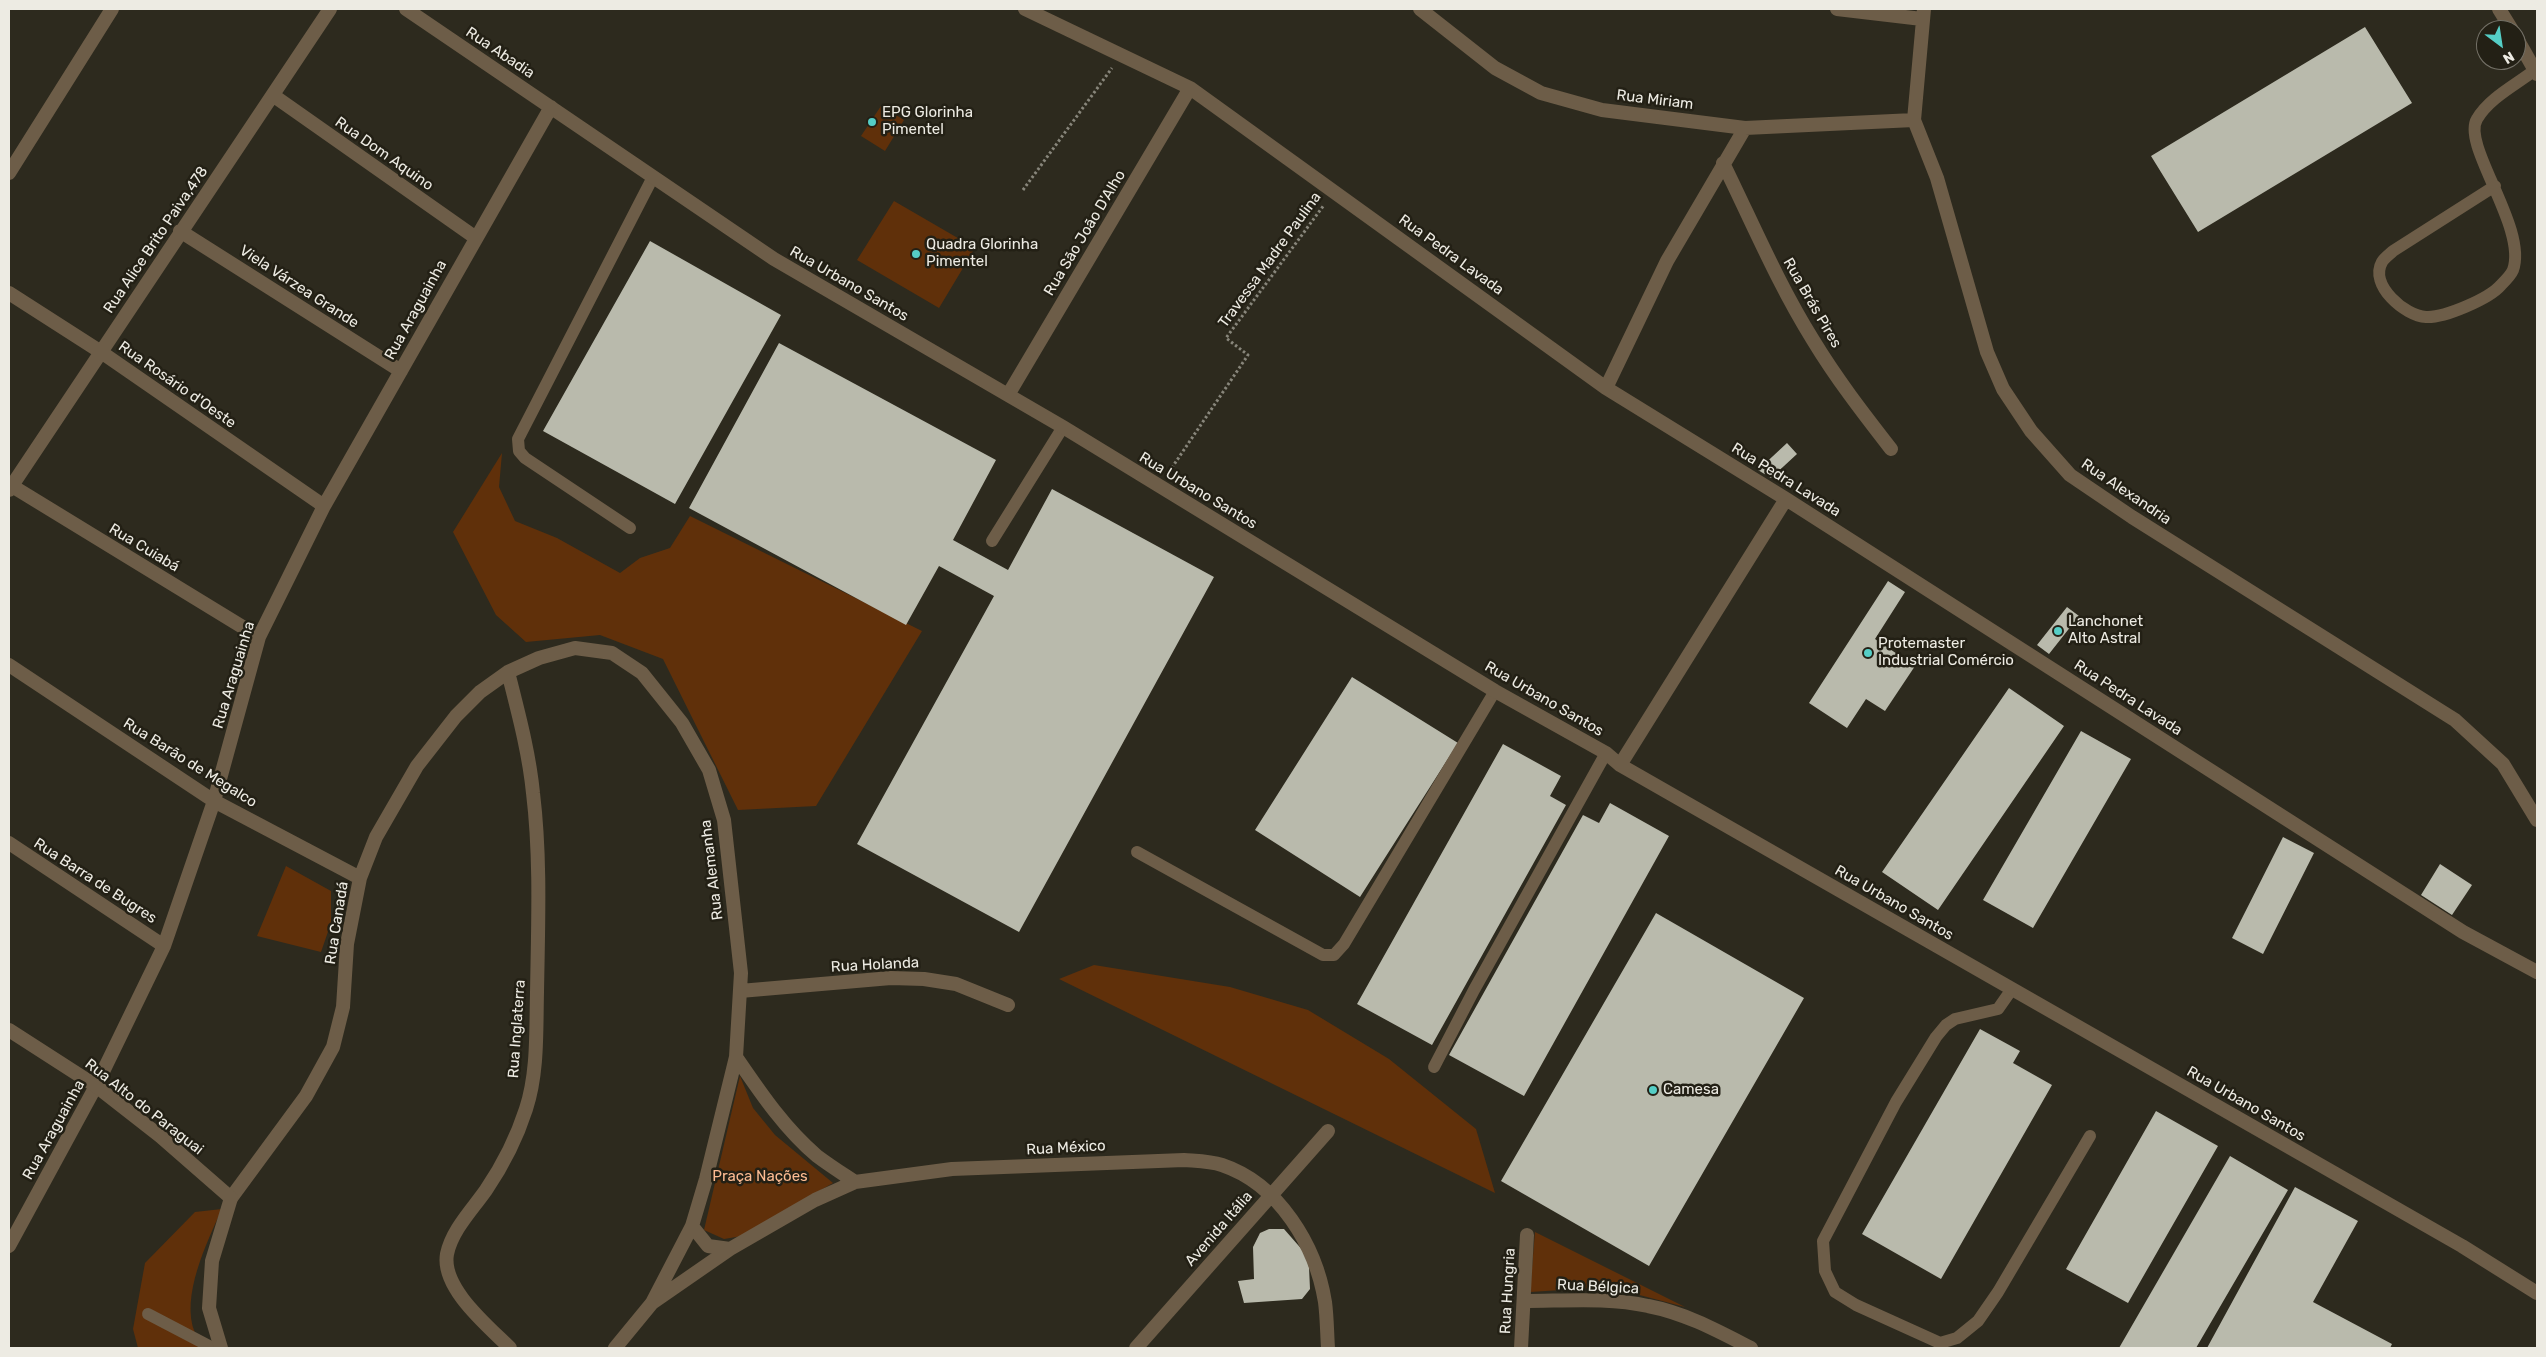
<!DOCTYPE html>
<html>
<head>
<meta charset="utf-8">
<style>
  body { margin:0 }
  #map { position:relative; width:2546px; height:1357px; overflow:hidden; background:#2d2a1e; font-family:Rubik,sans-serif }
  canvas { display:block }
  .frame { position:absolute; inset:0; border:10px solid #edebe3; pointer-events:none }
  .north { position:absolute; left:2476px; top:20px; width:50px; height:50px; box-sizing:border-box; background:#232015; border:1px solid #747167; border-radius:50%; rotate:149deg; font-size:14px; font-weight:700; line-height:20px; text-align:center; color:#edebe3 }
  .north::after { content:''; display:block; margin:auto; width:18px; height:22px; background:#55cec6; clip-path:polygon(50% 0,100% 100%,50% 72%,0 100%) }
</style>
</head>
<body>
<div id="map">
<canvas width="2546" height="1357"></canvas>
<div class="frame"></div>
<div class="north">N</div>
</div>
<script>
const ctx = document.querySelector('canvas').getContext('2d');
ctx.lineJoin = 'round';
function fill(path, color) {
  ctx.fillStyle = color;
  ctx.fill(path, 'evenodd');
}
function trace(path, color, width, dash) {
  ctx.strokeStyle = color;
  ctx.lineWidth = width;
  ctx.lineCap = dash ? 'butt' : 'round';
  ctx.setLineDash(dash || []);
  ctx.stroke(path);
}
function write(font, color, halo, rows, align = 'center') {
  ctx.font = font + ' Rubik,sans-serif';
  ctx.lineWidth = 5;
  ctx.setLineDash([]);
  ctx.textBaseline = 'middle';
  ctx.strokeStyle = halo;
  ctx.fillStyle = color;
  for (const [text, x, y, turn = 0] of rows) {
    ctx.save();
    ctx.translate(x, y);
    ctx.rotate((+turn || 0) * Math.PI / 180);
    ctx.textAlign = isNaN(turn) ? turn : align;
    if (halo) ctx.strokeText(text, 0, 0);
    ctx.fillText(text, 0, 0);
    ctx.restore();
  }
}
const green = new Path2D(`
  M 881,106 L 904,120 L 885,151 L 861,136 Z
  M 894,201 L 975,248 L 939,308 L 857,260 Z
  M 502,453 L 499,487 L 515,521 L 557,538 L 620,573 L 640,558 L 670,548 L 690,516 L 922,631 L 816,806 L 738,810 L 663,659 L 600,635 L 526,642 L 496,615 L 453,532 Z
  M 286,866 L 331,891 L 331,923 L 321,952 L 257,936 Z
  M 1094,965 L 1230,987 L 1308,1010 L 1389,1059 L 1476,1129 L 1495,1193 L 1059,979 Z
  M 740,1076 L 753,1108 L 775,1135 L 833,1183 L 742,1236 L 724,1239 L 704,1230 Z
  M 222,1209 C 207,1242 180,1297 195,1333 C 198,1338 204,1344 207,1348 L 138,1348 L 133,1329 L 145,1263 L 195,1212 Z
  M 1535,1232 L 1685,1307 L 1609,1287 L 1530,1292 Z`);
const building = new Path2D(`
  M 2365,27 L 2412,103 L 2198,232 L 2151,156 Z
  M 650,241 L 781,315 L 675,504 L 543,431 Z
  M 779,343 L 996,460 L 953,540 L 1008,570 L 1052,489 L 1214,577 L 1019,932 L 857,844 L 994,596 L 939,566 L 906,625 L 689,508 Z
  M 1787,443 L 1797,454 L 1771,478 L 1758,470 Z
  M 1888,581 L 1905,592 L 1875,639 L 1915,666 L 1885,711 L 1866,699 L 1847,728 L 1809,703 Z
  M 2067,607 L 2079,616 L 2049,654 L 2037,645 Z
  M 1352,677 L 1458,743 L 1360,897 L 1255,830 Z
  M 2009,688 L 2064,726 L 1938,910 L 1882,872 Z
  M 2081,731 L 2131,759 L 2033,928 L 1983,900 Z
  M 1503,744 L 1561,776 L 1550,796 L 1566,805 L 1432,1045 L 1357,1004 Z
  M 1610,803 L 1669,836 L 1524,1096 L 1449,1055 L 1583,815 L 1599,823 Z
  M 2283,837 L 2314,853 L 2263,954 L 2232,938 Z
  M 2440,864 L 2472,885 L 2452,915 L 2421,895 Z
  M 1656,913 L 1804,998 L 1649,1266 L 1501,1181 Z
  M 1980,1029 L 2020,1051 L 2013,1063 L 2052,1085 L 1941,1279 L 1862,1234 Z
  M 2156,1111 L 2218,1146 L 2128,1303 L 2066,1269 Z
  M 2230,1156 L 2288,1190 L 2196,1348 L 2119,1348 Z
  M 2295,1187 L 2358,1221 L 2313,1302 L 2392,1344 L 2390,1348 L 2207,1348 Z
  M 1269,1229 L 1284,1229 L 1305,1253 L 1309,1267 L 1310,1289 L 1302,1299 L 1244,1303 L 1238,1281 L 1254,1279 L 1253,1247 L 1260,1233 Z`);
const path = new Path2D(`
  M 1023,190 L 1112,68
  M 1169,472 L 1248,355 L 1226,338 L 1324,205`);
const service = new Path2D(`
  M 2495,186 L 2393,251 C 2390,254 2384,258 2382,262 C 2369,285 2405,316 2426,317 C 2444,318 2489,299 2501,285 C 2505,281 2511,275 2513,270 C 2528,228 2461,145 2477,119 C 2489,98 2517,84 2535,70
  M 630,528 L 525,458 L 519,451 L 518,439 L 653,177
  M 992,541 L 1063,427
  M 1137,852 L 1323,955 L 1334,955 L 1344,944 L 1495,691
  M 2012,989 L 1998,1009 L 1955,1019 L 1946,1025 L 1936,1037 L 1896,1102 L 1823,1241 L 1825,1271 L 1835,1292 L 1856,1305 L 1940,1343 L 1957,1338 L 1978,1321 L 1998,1292 L 2090,1136
  M 1434,1067 L 1474,990 L 1606,753
  M 148,1314 L 213,1348`);
const minor = new Path2D(`
  M 406,9 L 774,259 L 1063,427 L 1495,691 L 1606,753 L 1620,765 L 2462,1246 L 2537,1293
  M 1025,9 L 1190,88 L 1606,388 L 1786,499 L 2463,932 L 2537,972
  M 1420,9 L 1495,68 L 1541,93 L 1602,110 L 1745,128 L 1914,120
  M 1837,9 L 1922,19
  M 1924,9 L 1914,120 L 1937,178 L 1987,352 L 2003,389 L 2031,431 L 2070,475 L 2132,517 L 2455,720 L 2503,764 L 2537,820
  M 2499,9 L 2512,30
  M 2516,37 L 2537,74
  M 274,96 L 476,238
  M 1723,163 C 1752,222 1778,284 1813,340 C 1836,378 1863,413 1891,449
  M 180,231 L 401,371
  M 9,293 L 101,352 L 324,506
  M 1606,388 L 1667,261 L 1745,128
  M 1008,395 L 1190,88
  M 12,486 L 259,637
  M 9,490 L 330,9
  M 9,665 L 214,801 L 360,878
  M 508,672 C 518,712 529,752 533,793 C 541,859 538,927 537,993 C 536,1031 538,1072 526,1109 C 517,1137 503,1165 486,1190 C 472,1210 452,1230 447,1254 C 441,1288 488,1326 510,1348
  M 1620,765 L 1786,499
  M 9,843 L 164,946
  M 740,991 L 891,978 L 924,979 L 956,984 L 1008,1005
  M 736,1057 C 760,1092 784,1128 817,1156 C 829,1165 843,1174 855,1182
  M 231,1198 L 306,1096 L 333,1047 L 343,1007 L 347,944 L 360,878 L 376,837 L 417,766 L 456,716 L 480,692 L 508,672 L 539,658 L 575,648 L 612,653 L 642,673 L 682,723 L 709,770 L 724,820 L 741,973 L 736,1057 L 706,1179 L 692,1226 L 652,1303
  M 692,1226 L 708,1246 L 730,1249
  M 9,1246 L 96,1086 L 164,946 L 214,801 L 259,637 L 324,506 L 551,107
  M 1524,1301 C 1565,1301 1608,1297 1648,1306 C 1685,1313 1718,1331 1751,1348
  M 615,1348 L 652,1303 L 730,1249 L 815,1200 L 855,1182 L 952,1169 L 1184,1160 C 1196,1161 1210,1161 1222,1165 C 1279,1184 1316,1246 1325,1302 C 1327,1317 1327,1333 1328,1348
  M 1136,1348 L 1328,1131
  M 1521,1348 L 1527,1235`);
const tertiary = new Path2D(`
  M 9,173 L 112,9
  M 9,1030 L 96,1086 L 160,1136 L 231,1198 L 212,1261 L 209,1308 L 221,1348`);
const markers = [
  [872,122,5,"#55cec6"],
  [916,254,5,"#55cec6"],
  [2058,631,5,"#55cec6"],
  [1868,653,5,"#55cec6"],
  [1653,1090,5,"#55cec6"]
];
const streetNames = [
  ["Rua Abadia",500,53,34],
  ["Rua Miriam",1655,100,7],
  ["Rua Dom Aquino",384,154,35],
  ["Rua São João D'Alho",1085,233,-59],
  ["Rua Alice Brito Paiva,478",156,240,-56],
  ["Rua Pedra Lavada",1451,255,36],
  ["Travessa Madre Paulina",1270,260,-54],
  ["Rua Urbano Santos",849,284,30],
  ["Viela Várzea Grande",299,287,33],
  ["Rua Brás Pires",1812,303,60],
  ["Rua Araguainha",416,310,-61],
  ["Rua Rosário d'Oeste",177,385,35],
  ["Rua Pedra Lavada",1786,480,32],
  ["Rua Urbano Santos",1198,491,31],
  ["Rua Alexandria",2126,492,34],
  ["Rua Cuiabá",144,548,31],
  ["Rua Araguainha",234,675,-73],
  ["Rua Pedra Lavada",2128,698,33],
  ["Rua Urbano Santos",1544,699,30],
  ["Rua Barão de Megalco",190,763,32],
  ["Rua Alemanha",712,870,-97],
  ["Rua Barra de Bugres",95,881,33],
  ["Rua Urbano Santos",1894,903,30],
  ["Rua Canadá",337,923,-81],
  ["Rua Holanda",875,965,-3],
  ["Rua Inglaterra",517,1029,-86],
  ["Rua Urbano Santos",2246,1104,30],
  ["Rua Alto do Paraguai",144,1107,38],
  ["Rua Araguainha",54,1130,-61],
  ["Rua México",1066,1148,-3],
  ["Avenida Itália",1219,1229,-49],
  ["Rua Bélgica",1598,1287,3],
  ["Rua Hungria",1508,1291,-87]
];
const poiNames = [
  ["EPG Glorinha",882,113],
  ["Pimentel",882,130],
  ["Quadra Glorinha",926,245],
  ["Pimentel",926,262],
  ["Lanchonet",2068,622],
  ["Alto Astral",2068,639],
  ["Protemaster",1878,644],
  ["Industrial Comércio",1878,661],
  ["Camesa",1663,1090]
];
const parkNames = [
  ["Praça Nações",760,1177]
];
fill(green, '#60300a');
fill(building, '#b9baac');
trace(path, '#88867b', 3, [2.5, 2.5]);
trace(service, '#6d5d48', 12);
trace(minor, '#6d5d48', 14);
trace(tertiary, '#6d5d48', 14);
for (const [x, y, r, color] of markers) {
  const dot = new Path2D();
  dot.arc(x, y, r, 0, 2 * Math.PI);
  ctx.fillStyle = color;
  ctx.fill(dot);
  trace(dot, '#232015', 2);
}
write('15px', '#edebe3', '#232015', streetNames);
write('15px', '#edebe3', '#232015', poiNames, 'left');
write('15px', '#fcbb92', '#232015', parkNames);
</script>
</body>
</html>
